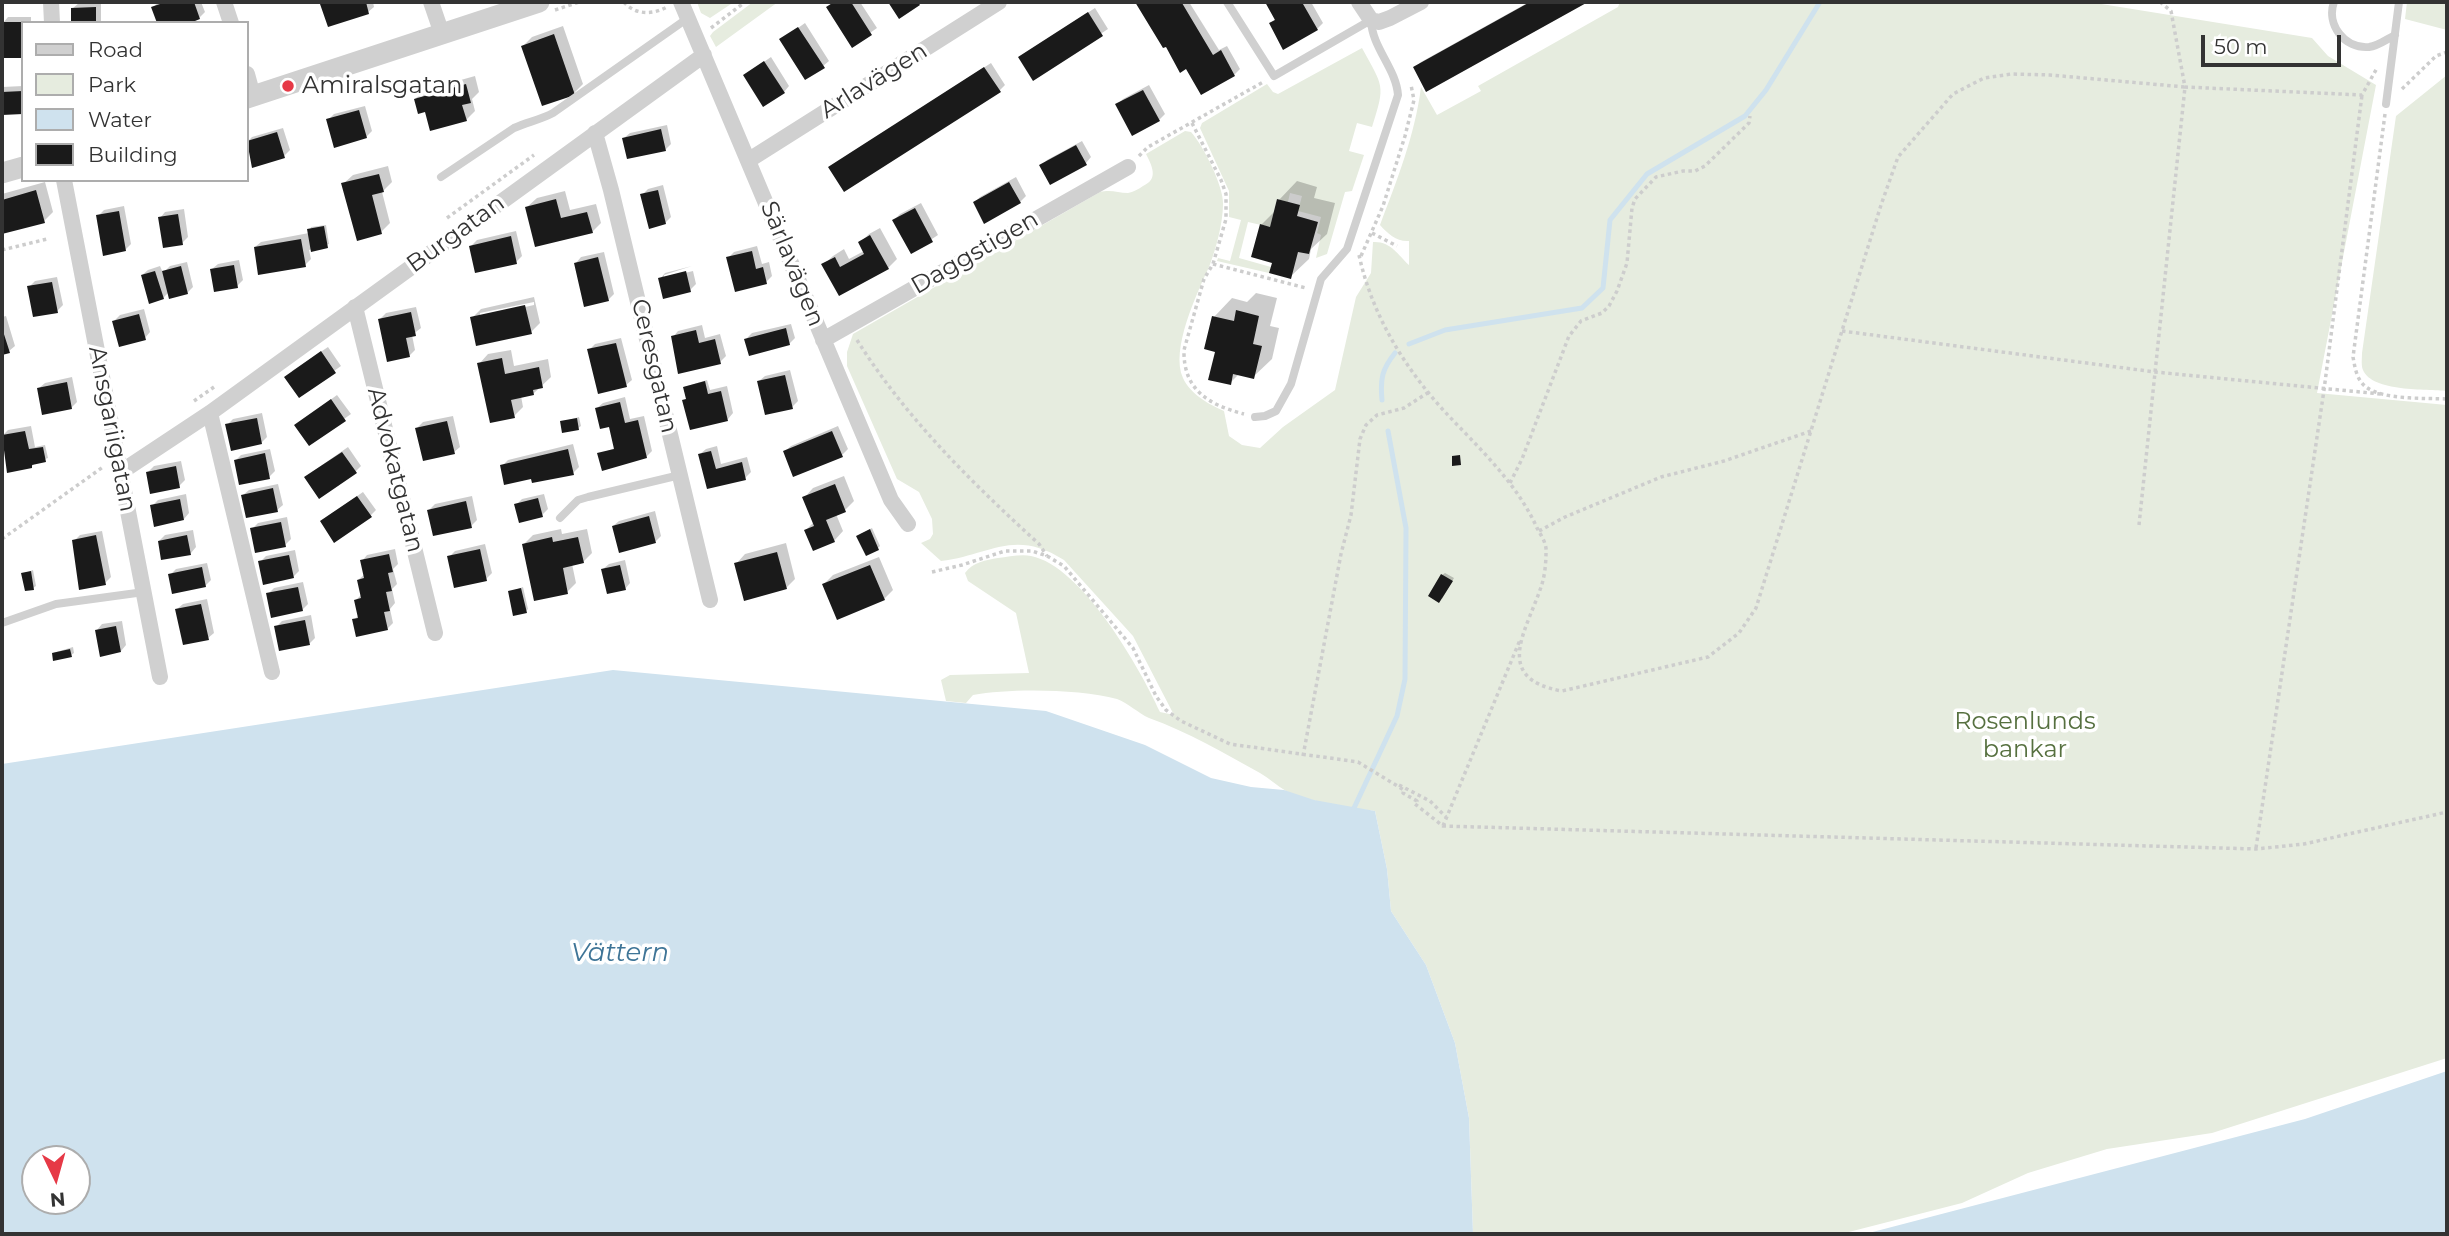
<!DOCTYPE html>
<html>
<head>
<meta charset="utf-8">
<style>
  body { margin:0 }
  #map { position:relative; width:2449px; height:1236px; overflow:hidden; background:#fff; font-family:Montserrat,sans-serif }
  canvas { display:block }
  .frame { position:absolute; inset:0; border:4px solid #333; pointer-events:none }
  .legend { position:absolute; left:21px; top:21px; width:228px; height:161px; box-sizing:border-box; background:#fff; border:2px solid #adadad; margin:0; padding:9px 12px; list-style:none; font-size:21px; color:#333 }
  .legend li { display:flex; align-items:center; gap:14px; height:35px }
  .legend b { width:35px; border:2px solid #adadad }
  .north { position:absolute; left:21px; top:1145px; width:70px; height:70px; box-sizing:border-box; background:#fff; border:2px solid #adadad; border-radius:50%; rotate:175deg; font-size:19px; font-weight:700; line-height:28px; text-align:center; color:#333 }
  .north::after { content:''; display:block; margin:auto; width:24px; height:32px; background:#e63946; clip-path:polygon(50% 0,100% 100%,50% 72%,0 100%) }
  .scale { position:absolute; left:2201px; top:35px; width:140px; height:32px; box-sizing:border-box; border:4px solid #333; border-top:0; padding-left:9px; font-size:21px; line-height:24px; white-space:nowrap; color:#333; -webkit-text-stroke:5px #fff; paint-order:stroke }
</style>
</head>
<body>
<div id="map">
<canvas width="2449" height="1236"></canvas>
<div class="frame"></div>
<ul class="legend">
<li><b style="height:9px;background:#d0d0d0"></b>Road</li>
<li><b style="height:19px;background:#e6ecdf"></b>Park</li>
<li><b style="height:19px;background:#cfe2ee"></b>Water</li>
<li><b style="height:19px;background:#1a1a1a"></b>Building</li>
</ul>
<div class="north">N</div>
<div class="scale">50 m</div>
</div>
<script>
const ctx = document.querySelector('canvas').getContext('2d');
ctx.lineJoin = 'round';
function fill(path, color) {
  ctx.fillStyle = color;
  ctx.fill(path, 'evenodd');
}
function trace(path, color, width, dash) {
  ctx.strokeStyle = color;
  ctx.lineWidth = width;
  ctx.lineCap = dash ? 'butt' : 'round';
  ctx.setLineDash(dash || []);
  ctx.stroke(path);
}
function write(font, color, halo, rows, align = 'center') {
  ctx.font = font + ' Montserrat,sans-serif';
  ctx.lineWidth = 7;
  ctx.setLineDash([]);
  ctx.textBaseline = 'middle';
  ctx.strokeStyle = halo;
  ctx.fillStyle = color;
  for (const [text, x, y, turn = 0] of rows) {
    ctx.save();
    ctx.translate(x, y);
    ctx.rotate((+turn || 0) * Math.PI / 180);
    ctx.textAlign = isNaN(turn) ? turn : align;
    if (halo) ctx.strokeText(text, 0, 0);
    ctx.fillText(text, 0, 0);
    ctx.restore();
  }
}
const green = new Path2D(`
  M 697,2 L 734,2 L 710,18 L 701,13 Z
  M 753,2 L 778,2 L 716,47 L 710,36 L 713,32 Z
  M 1620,2 L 2089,2 L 2312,38 L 2328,56 L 2376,85 L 2317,393 L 2447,405 L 2447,1058 L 2212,1133 L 2107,1149 L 2028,1173 L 1962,1203 L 1841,1234 L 1473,1234 L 1469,1118 L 1455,1043 L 1426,965 L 1391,911 L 1387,869 L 1375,811 C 1346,807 1313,803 1286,791 C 1277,786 1269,778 1260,773 C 1224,753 1188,732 1149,718 C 1138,713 1128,703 1117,699 C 1080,689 1010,688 973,695 L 966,703 L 946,701 L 941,680 L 950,675 L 1029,673 L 1016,613 L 968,581 L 965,573 C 973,562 986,560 998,558 C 1008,557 1021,554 1031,556 C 1082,566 1140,668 1160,712 L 1174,715 L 1133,636 L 1064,560 C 1014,528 990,555 941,561 L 921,543 L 930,539 L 933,534 L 932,519 L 919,492 L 897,479 L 847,366 L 847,352 L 853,334 L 1100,192 C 1111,189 1118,193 1128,193 C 1133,192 1139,189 1143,186 C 1159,179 1152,166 1146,154 L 1185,131 L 1191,132 C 1203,145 1224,187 1223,204 C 1223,223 1216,249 1209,267 C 1197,293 1170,350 1183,378 C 1190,394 1210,405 1224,411 L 1229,436 L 1242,445 L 1260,448 L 1283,427 L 1335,390 L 1356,297 L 1371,273 L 1373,242 C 1391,241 1398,255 1409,265 L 1409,241 C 1397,242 1388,234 1380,225 C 1397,180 1415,135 1421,87 L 1437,115 L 1481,91 L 1478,86 L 1618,7 Z
  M 2407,2 L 2447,2 L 2447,30 L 2405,19 Z
  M 1362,48 C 1383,87 1386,84 1372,127 L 1357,123 L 1349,151 L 1364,155 L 1352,191 L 1345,192 L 1327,254 L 1316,258 L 1321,235 L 1317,233 L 1321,217 L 1298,211 L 1302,196 L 1290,193 L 1288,202 L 1277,199 L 1270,227 L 1248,222 L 1239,258 L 1271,267 L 1269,273 L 1217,261 L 1218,258 L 1230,261 L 1241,220 L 1229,217 L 1229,191 L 1200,128 L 1202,123 L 1267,84 L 1273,92 L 1278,94 Z
  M 2447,75 L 2447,391 C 2427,389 2372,392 2363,370 C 2361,366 2362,358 2362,353 L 2396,116 Z`);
const water = new Path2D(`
  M 613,670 L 1046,711 L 1145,745 L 1211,778 L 1251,787 L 1284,790 L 1314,800 L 1375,811 L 1387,869 L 1391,911 L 1426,965 L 1455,1043 L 1469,1118 L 1473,1234 L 2,1234 L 2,764 ZM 35,1159 L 77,1159 L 77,1201 L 35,1201 Z
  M 2447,1071 L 2447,1234 L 1865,1234 L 2305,1119 Z`);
const shadow = new Path2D(`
  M 101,2 L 101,23 L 73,23 L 73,8 L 79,3 Z
  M 159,2 L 201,2 L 205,12 L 199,18 L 153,7 Z
  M 326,2 L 373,2 L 374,7 L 368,12 L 322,5 Z
  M 833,2 L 860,2 L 877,28 L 853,45 L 828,7 Z
  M 1137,2 L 1189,2 L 1219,50 L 1227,46 L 1240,69 L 1234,75 L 1187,67 L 1147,21 Z
  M 1267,2 L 1311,2 L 1323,23 L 1317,29 L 1271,23 L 1276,18 Z
  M 1529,2 L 1585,2 L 1427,89 L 1415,67 L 1421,62 Z
  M 1095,8 L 1108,29 L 1033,78 L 1020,57 Z
  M 8,17 L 31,17 L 31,23 L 23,23 L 23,56 L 2,57 L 3,23 Z
  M 805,23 L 829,61 L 823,66 L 781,40 Z
  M 563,26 L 583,84 L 574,93 L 523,46 L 532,37 Z
  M 771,57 L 789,86 L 784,92 L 745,75 Z
  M 991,63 L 1005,85 L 999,91 L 830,167 Z
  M 475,76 L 479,92 L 472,99 L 475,111 L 466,120 L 426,110 L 415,99 L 425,90 Z
  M 1149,85 L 1165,114 L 1159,120 L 1117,105 L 1123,99 Z
  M 23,86 L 23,112 L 2,113 L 2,87 Z
  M 365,106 L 372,131 L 366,137 L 328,120 L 334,114 Z
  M 667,125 L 671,144 L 665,150 L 624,138 L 630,133 Z
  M 283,128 L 290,150 L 284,156 L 253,165 L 247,142 L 252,137 Z
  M 1082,141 L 1091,157 L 1086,163 L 1041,166 L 1047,160 Z
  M 388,166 L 392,182 L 382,192 L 390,223 L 381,232 L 343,184 L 353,175 Z
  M 1016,177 L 1026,196 L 1020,202 L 975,202 L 980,197 Z
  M 1297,181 L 1317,187 L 1314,198 L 1335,203 L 1327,234 L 1311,249 L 1309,259 L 1290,277 L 1274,262 L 1261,225 L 1276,210 L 1279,200 Z
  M 45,182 L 53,212 L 44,221 L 2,232 L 2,194 Z
  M 663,185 L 671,217 L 665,223 L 642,195 L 648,189 Z
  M 565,191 L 570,210 L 596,204 L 601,223 L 592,232 L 527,207 L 537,198 Z
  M 921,203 L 938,235 L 912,252 L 894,220 L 900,214 Z
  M 124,206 L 131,244 L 125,250 L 98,216 L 104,210 Z
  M 184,209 L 188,237 L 182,243 L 160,218 L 165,212 Z
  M 326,225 L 329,244 L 309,250 L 311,259 L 305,265 L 255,247 L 261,242 L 309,233 L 311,227 Z
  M 880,228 L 897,259 L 888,268 L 839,294 L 823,265 L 833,256 L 844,249 L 849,259 L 864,251 L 860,243 L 869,234 Z
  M 516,231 L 522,256 L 516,262 L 471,246 L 477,240 Z
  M 757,246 L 762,264 L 769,262 L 772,276 L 766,282 L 728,258 L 734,252 Z
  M 604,252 L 614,294 L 608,300 L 576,263 L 581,257 Z
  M 239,260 L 243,280 L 237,286 L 212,269 L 218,264 Z
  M 187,262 L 193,287 L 187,293 L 169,292 L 163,298 L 142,275 L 148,270 L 160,266 L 163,273 L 170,266 Z
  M 692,266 L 664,275 L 664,278 L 693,271 L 696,284 L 690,290 L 660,279 L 665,273 Z
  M 57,277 L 63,305 L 57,311 L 29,287 L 35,281 Z
  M 1256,293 L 1277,298 L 1270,326 L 1279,328 L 1272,359 L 1253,377 L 1239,374 L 1230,383 L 1217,351 L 1214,317 L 1232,298 L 1247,302 Z
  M 534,297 L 540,323 L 531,332 L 472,318 L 481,309 ZM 534,302 L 534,305 L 480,317 L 480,313 Z
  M 416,307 L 421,328 L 412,335 L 415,350 L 409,356 L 380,319 L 386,313 Z
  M 144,309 L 150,332 L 145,338 L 114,321 L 120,315 Z
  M 6,316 L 15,346 L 9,351 L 2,353 L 2,317 Z
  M 791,324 L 795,338 L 789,344 L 746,339 L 752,333 Z
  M 702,325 L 705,338 L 720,334 L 726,356 L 720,362 L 673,337 L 678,331 Z
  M 621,338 L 632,380 L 626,385 L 589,350 L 595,344 Z
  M 328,347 L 341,366 L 299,396 L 292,371 Z
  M 511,350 L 514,366 L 548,359 L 551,377 L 533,394 L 521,396 L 523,407 L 514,416 L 479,364 L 488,354 Z
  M 790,370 L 798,401 L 792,407 L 759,381 L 765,376 Z
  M 72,377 L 77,402 L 71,408 L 39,388 L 45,383 Z
  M 707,380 L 710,390 L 727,386 L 733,413 L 728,419 L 691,428 L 684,401 L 687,398 L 684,387 Z
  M 337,395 L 351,414 L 309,444 L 296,425 Z
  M 625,397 L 630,419 L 644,416 L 652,451 L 646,457 L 599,454 L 615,448 L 610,425 L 597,408 L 603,403 Z
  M 262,413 L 267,437 L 261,443 L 227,425 L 233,419 Z
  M 453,416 L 460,447 L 454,452 L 417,428 L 423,422 Z
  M 579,417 L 581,426 L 578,428 L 561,422 Z
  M 31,426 L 35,447 L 45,445 L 48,458 L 36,462 L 32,466 L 2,436 L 8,430 Z
  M 838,426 L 848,449 L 842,455 L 785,451 L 791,446 Z
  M 573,444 L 579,467 L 573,473 L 532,477 L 502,466 L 508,460 Z
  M 717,446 L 721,464 L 747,457 L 751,472 L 745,478 L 709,487 L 700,454 L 706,449 Z
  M 348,447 L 361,466 L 355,472 L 312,472 Z
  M 270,449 L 275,471 L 269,477 L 236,460 L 241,455 Z
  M 181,461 L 185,480 L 179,486 L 148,472 L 154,466 Z
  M 844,476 L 854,501 L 845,510 L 836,514 L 843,531 L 834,541 L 806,530 L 814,522 L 804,498 L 813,488 Z
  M 278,484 L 283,505 L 277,510 L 243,495 L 249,490 Z
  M 363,492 L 376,510 L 370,516 L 328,516 Z
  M 186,494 L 189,513 L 184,519 L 152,506 L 158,500 Z
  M 544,494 L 548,509 L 542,515 L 516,505 L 522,499 Z
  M 472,496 L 477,520 L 471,526 L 429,510 L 435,504 Z
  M 655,511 L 661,536 L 656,541 L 613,526 L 619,521 Z
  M 287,517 L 291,539 L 285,545 L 252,529 L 258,523 Z
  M 872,528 L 880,546 L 878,548 L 860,534 Z
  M 561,529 L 562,534 L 587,529 L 592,553 L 583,562 L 572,564 L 576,583 L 567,592 L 524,544 L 533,535 Z
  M 193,530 L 196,547 L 191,553 L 159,541 L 165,535 Z
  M 102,531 L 111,577 L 105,583 L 74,541 L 80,535 Z
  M 786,543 L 795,579 L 786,588 L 736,564 L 745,554 Z
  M 485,544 L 492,573 L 486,579 L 449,557 L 455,551 Z
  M 395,549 L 398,564 L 393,569 L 397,584 L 392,589 L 395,603 L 390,609 L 393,623 L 387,629 L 354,620 L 359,615 L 356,600 L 362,594 L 358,580 L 365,574 L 362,561 L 367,555 Z
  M 295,550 L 299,571 L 293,577 L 260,562 L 266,556 Z
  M 879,557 L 893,590 L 884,599 L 824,584 L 833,575 Z
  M 625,560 L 630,583 L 625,589 L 603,569 L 609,564 Z
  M 207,563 L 211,580 L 205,586 L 170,575 L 176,569 Z
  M 33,570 L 36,586 L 33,588 L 23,574 Z
  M 1445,573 L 1454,578 L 1442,599 L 1442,575 Z
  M 303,582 L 308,604 L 302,610 L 268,594 L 274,588 Z
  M 523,587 L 528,609 L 526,611 L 510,592 Z
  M 207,599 L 214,633 L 208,638 L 177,609 L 183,604 Z
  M 311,615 L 315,638 L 310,643 L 276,627 L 282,621 Z
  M 122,621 L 126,645 L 121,651 L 97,630 L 102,624 Z
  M 73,647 L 74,653 L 71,655 L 53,653 Z`);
const stream = new Path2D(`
  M 1409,344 L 1445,330 L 1582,308 L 1603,288 L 1610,220 L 1647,174 L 1745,116 L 1766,90 L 1820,2
  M 1382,400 C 1380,379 1382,369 1395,353
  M 1354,808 L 1397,716 L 1405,679 L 1406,528 L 1388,431`);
const building = new Path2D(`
  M 166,2 L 194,2 L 200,19 L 190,23 L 157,23 L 151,7 Z
  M 329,2 L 366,2 L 369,14 L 328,27 L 320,4 Z
  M 834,2 L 851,2 L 872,35 L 852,48 L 826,7 Z
  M 888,2 L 918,2 L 920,5 L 899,19 Z
  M 1135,2 L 1182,3 L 1213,55 L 1221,50 L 1235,76 L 1201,95 L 1186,69 L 1180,73 L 1166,47 L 1163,48 Z
  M 1265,2 L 1307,2 L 1303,4 L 1318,30 L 1283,50 L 1269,23 L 1275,20 Z
  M 1530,2 L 1588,2 L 1426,92 L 1413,67 Z
  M 96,7 L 96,23 L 71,23 L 71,8 Z
  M 1088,12 L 1103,36 L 1033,81 L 1018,57 Z
  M 2,22 L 23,22 L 23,58 L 2,58 Z
  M 798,27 L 825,68 L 805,80 L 779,39 Z
  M 554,34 L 575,95 L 542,106 L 521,46 Z
  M 764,61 L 785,93 L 763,107 L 743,75 Z
  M 984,67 L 1001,92 L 844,192 L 828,167 Z
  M 466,84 L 471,103 L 462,105 L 467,121 L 430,131 L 425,112 L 418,114 L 414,99 Z
  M 1143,90 L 1160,121 L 1132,136 L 1115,104 Z
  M 23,91 L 23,114 L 2,115 L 2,92 Z
  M 359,110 L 367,138 L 334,148 L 326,119 Z
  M 661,129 L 666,151 L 627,159 L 622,138 Z
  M 277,132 L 285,158 L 252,168 L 247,141 Z
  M 1076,145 L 1087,165 L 1050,185 L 1039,165 Z
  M 379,174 L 384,192 L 372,195 L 382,234 L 357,241 L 341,183 Z
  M 1009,182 L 1021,203 L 984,224 L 973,202 Z
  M 36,190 L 45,223 L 2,234 L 2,200 Z
  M 658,190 L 666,224 L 649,229 L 640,194 Z
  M 556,199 L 561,218 L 587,212 L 593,233 L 535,247 L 525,207 Z
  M 1277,199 L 1300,205 L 1297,216 L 1318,222 L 1309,254 L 1298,252 L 1291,279 L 1269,273 L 1272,263 L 1251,257 L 1260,224 L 1270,227 Z
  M 915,208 L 933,242 L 911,254 L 892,220 Z
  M 119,211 L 126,251 L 103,256 L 96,215 Z
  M 178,214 L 183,245 L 163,248 L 158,217 Z
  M 324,226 L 328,248 L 311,252 L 307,229 Z
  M 870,235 L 889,269 L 839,296 L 821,264 L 835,257 L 840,267 L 864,254 L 858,242 Z
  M 511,236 L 517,264 L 475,273 L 469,246 Z
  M 301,239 L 306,267 L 258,275 L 254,247 Z
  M 752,251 L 756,269 L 763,267 L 767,284 L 735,292 L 726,257 Z
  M 598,257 L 609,301 L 584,307 L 574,263 Z
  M 234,265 L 238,288 L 214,292 L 210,269 Z
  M 181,266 L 188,294 L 169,299 L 162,271 Z
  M 155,271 L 164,299 L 149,304 L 141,275 Z
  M 686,271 L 691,292 L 663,299 L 658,278 Z
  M 52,282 L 58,313 L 33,317 L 27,286 Z
  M 525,305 L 532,334 L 476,346 L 470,317 Z
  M 1236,310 L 1259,316 L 1253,344 L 1262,346 L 1254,379 L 1233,374 L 1231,385 L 1208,380 L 1215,352 L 1204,349 L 1212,316 L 1234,321 Z
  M 411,312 L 416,336 L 406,338 L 410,357 L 387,362 L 378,319 Z
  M 139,314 L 146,340 L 119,347 L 112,321 Z
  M 2,328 L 10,353 L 2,355 Z
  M 786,328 L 790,345 L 749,356 L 744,339 Z
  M 696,330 L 699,343 L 715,339 L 721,364 L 678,374 L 671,336 Z
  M 616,343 L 627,387 L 598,394 L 587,349 Z
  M 321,351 L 336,373 L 299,398 L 284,377 Z
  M 502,358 L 505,374 L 539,367 L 543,388 L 533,390 L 534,395 L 511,400 L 515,418 L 490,423 L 477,363 Z
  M 785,375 L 793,409 L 765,415 L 757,381 Z
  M 705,381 L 708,394 L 721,391 L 728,421 L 690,430 L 682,400 L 686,399 L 683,387 Z
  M 67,382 L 72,409 L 42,415 L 37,388 Z
  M 331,399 L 346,421 L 309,446 L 294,425 Z
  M 620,402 L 625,423 L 638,420 L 647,458 L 602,471 L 597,453 L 614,449 L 609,427 L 600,429 L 595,408 Z
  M 257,418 L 262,444 L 231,451 L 225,424 Z
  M 577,418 L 579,430 L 562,433 L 560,421 Z
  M 447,421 L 455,454 L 423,461 L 415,428 Z
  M 25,431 L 29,449 L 43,447 L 46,462 L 32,465 L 32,468 L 7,473 L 2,435 Z
  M 832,431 L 843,457 L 793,477 L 783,451 Z
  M 568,449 L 574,475 L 532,483 L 531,479 L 504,485 L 500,465 Z
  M 711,451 L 716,469 L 742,462 L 746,480 L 707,489 L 698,454 Z
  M 342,452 L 357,473 L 319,499 L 304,477 Z
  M 265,453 L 270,479 L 239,485 L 234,460 Z
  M 1460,455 L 1461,465 L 1452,466 L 1452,456 Z
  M 176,466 L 180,488 L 150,494 L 146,472 Z
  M 835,484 L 846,512 L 826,520 L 835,542 L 813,551 L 804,530 L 814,526 L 802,497 Z
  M 273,488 L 278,512 L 246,518 L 241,495 Z
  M 357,496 L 372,517 L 334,543 L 320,521 Z
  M 538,498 L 543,517 L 519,523 L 514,504 Z
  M 180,499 L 184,520 L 154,527 L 150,505 Z
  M 466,501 L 472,528 L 433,536 L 427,510 Z
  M 649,516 L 656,543 L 619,553 L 612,526 Z
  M 281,522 L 286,547 L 255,553 L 250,528 Z
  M 870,529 L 879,550 L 866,556 L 856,536 Z
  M 96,535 L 106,585 L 79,590 L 72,540 Z
  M 187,535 L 191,555 L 161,560 L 158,541 Z
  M 552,537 L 553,542 L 578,537 L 584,563 L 563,568 L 568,594 L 534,601 L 522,544 Z
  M 480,549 L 487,581 L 454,588 L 447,556 Z
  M 777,552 L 787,589 L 744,601 L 734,563 Z
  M 389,554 L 393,572 L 388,573 L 392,591 L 386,592 L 390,611 L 384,612 L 388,630 L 356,637 L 352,619 L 358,618 L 354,600 L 361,598 L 357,580 L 364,578 L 360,560 Z
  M 289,555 L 294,578 L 263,585 L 258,561 Z
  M 620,565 L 626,590 L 607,594 L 601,569 Z
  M 870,565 L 885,600 L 837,620 L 822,584 Z
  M 202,567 L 206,587 L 172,594 L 168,574 Z
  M 31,571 L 34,590 L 25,591 L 21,573 Z
  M 1441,574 L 1453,581 L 1439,603 L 1428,596 Z
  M 298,587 L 303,611 L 271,618 L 266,593 Z
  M 521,588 L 527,613 L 513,616 L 508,591 Z
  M 201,604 L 209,640 L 183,645 L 175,609 Z
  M 305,620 L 310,645 L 279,651 L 274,626 Z
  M 116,626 L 121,652 L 100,657 L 95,630 Z
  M 70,649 L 72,657 L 53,661 L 52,653 Z`);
const path = new Path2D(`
  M 624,2 C 635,15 652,15 667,7
  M 2160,2 L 2171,11 L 2185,87 L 2362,95 L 2377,68
  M 555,10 L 579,2
  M 711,28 L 745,2
  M 2402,89 L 2436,56 L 2447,52
  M 2385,114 L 2353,357 C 2355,367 2356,379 2366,387 C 2383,400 2425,398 2447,399
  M 1192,123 L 1221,180 L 1226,194 L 1226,219 L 1213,264 L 1204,279 L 1184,350 C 1183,390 1209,405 1244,414
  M 1139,156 L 1148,147 L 1265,81
  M 447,218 L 534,155
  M 1372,233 L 1397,246
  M 2,250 L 47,239
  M 1359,255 C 1372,315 1404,367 1445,412 C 1478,447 1517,483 1537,528 C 1541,535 1547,544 1546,552 C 1546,562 1545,574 1542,584 C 1528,629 1490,678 1562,691 L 1708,657 L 1739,633 L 1756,608 L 1881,205 L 1898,157 L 1953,94 L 1984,78 L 2011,74 L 2050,75 L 2185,87 L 2139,525
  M 1361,256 L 1383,206 L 1405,136 L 1414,100 L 1411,85
  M 1213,264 L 1306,288
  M 1842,331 L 2155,372 L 2381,394
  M 857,340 C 906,418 970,481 1039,544 L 1047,556
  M 194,401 L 214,387
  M 1510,483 L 1522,459 L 1569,336 L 1581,321 L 1602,313 L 1609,306 L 1617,291 L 1627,263 L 1632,208 L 1635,199 L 1656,177 L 1683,171 L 1695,171 L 1705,166 L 1749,123 L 1750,116
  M 1539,531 L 1565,517 L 1661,477 L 1724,461 L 1811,431
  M 2,539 L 103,467
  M 932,572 L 962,565 L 1005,551 L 1032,551 L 1047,556 L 1064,566 L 1133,648 L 1156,696 L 1166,710 L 1181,721 L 1230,744 L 1358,762 L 1404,790 L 1403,793 L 1417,801 L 1415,804 L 1443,826 L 2256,849 L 2304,844 L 2447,812
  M 1303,756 L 1341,554 L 1351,515 L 1360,439 L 1366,425 L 1377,415 L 1404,408 L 1429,392
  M 1399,785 L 1430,801 L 1446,817
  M 1443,826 L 1520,640
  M 2256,848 L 2324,390 L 2362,95`);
const service = new Path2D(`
  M 1227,2 L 1274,76 L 1371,20 C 1372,48 1396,68 1398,95 L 1347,249 L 1321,279 L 1291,384 L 1276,411 L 1265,416 L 1255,417
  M 2334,2 C 2326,24 2344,49 2369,47 C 2378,46 2387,39 2395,35
  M 2386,104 L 2399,2
  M 441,177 L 514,128 C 527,122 540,120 553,113 L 688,18
  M 560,518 L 578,500 L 588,497 L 680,475
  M 2,623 L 56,604 L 144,592`);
const minor = new Path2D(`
  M 51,2 L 52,23
  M 224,2 L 231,23
  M 431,2 L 442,34
  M 681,2 L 891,500 L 908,524
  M 1359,2 L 1371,20 L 1379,22 L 1390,18 L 1421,2
  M 247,74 L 253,96
  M 595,133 L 611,190 L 710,600
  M 749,160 L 999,2
  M 64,180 L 160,677
  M 355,307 L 435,633
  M 823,340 L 1128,167
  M 210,413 L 272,672
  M 121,472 L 210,413 L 704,55`);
const tertiary = new Path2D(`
  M 247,98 L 539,2
  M 2,173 L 23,167`);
const markers = [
  [288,86,7,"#e63946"]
];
const streetNames = [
  ["Arlavägen",874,81,-32],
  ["Burgatan",456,234,-36],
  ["Daggstigen",975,253,-30],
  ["Särlavägen",792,264,68],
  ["Ceresgatan",654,366,77],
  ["Ansgariigatan",112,429,79],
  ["Advokatgatan",395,470,76]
];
const poiNames = [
  ["Amiralsgatan",302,86]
];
const parkNames = [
  ["Rosenlunds",2025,722],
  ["bankar",2025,750]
];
const waterNames = [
  ["Vättern",620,953]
];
fill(green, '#e6ecdf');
fill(water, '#cfe2ee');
fill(shadow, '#0003');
trace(stream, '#cfe2ee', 5);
fill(building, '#1a1a1a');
trace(path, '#cdcdcd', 3.5, [3.5, 3.5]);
trace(service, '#d0d0d0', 8);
trace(minor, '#d0d0d0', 16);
trace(tertiary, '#d0d0d0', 21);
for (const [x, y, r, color] of markers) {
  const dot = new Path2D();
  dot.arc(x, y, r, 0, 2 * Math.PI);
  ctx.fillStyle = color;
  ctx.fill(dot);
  trace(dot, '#fff', 2.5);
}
write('24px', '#333', '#fff', streetNames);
write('24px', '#333', '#fff', poiNames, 'left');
write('24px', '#56703f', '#fff', parkNames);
write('italic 26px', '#3f7597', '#fff', waterNames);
</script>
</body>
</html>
